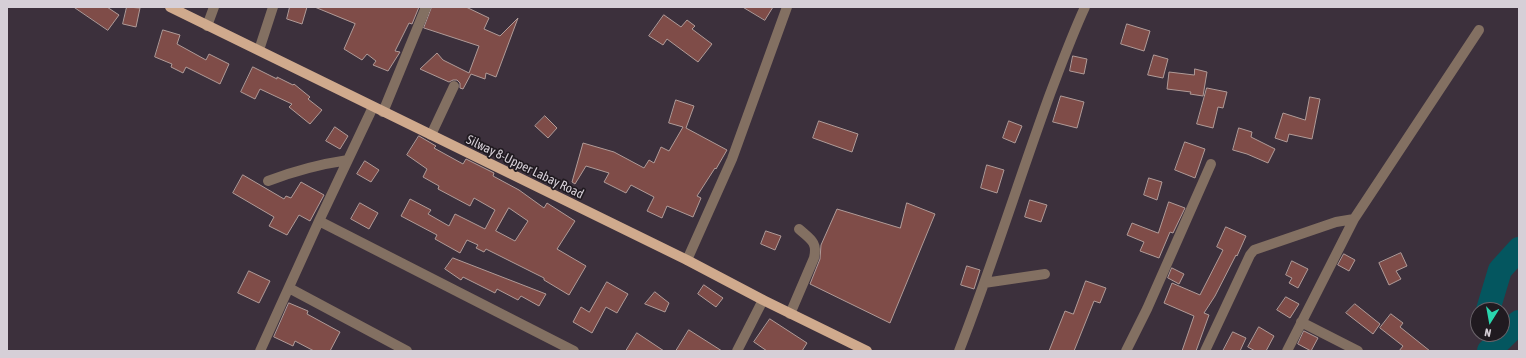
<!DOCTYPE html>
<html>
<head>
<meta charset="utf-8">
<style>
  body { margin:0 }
  #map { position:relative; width:1526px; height:358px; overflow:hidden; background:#3c303c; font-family:"Asap Condensed",sans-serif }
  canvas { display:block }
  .frame { position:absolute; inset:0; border:8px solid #d6cfd7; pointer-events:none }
  .north { position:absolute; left:1470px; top:302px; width:40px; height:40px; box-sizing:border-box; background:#201a20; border:1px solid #696269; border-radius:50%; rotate:191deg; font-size:11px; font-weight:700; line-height:16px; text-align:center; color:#d6cfd7 }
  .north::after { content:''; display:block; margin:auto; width:14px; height:18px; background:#29d5ad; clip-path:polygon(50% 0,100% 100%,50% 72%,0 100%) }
</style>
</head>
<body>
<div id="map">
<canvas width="1526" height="358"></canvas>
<div class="frame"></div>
<div class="north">N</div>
</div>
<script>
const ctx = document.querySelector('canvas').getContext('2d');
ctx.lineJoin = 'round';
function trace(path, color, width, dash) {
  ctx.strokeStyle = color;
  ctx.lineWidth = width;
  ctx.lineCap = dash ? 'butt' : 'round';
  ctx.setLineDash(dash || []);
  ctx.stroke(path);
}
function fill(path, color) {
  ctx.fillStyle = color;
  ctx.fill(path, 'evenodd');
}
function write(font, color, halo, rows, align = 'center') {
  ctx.font = font + ' "Asap Condensed",sans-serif';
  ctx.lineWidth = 3.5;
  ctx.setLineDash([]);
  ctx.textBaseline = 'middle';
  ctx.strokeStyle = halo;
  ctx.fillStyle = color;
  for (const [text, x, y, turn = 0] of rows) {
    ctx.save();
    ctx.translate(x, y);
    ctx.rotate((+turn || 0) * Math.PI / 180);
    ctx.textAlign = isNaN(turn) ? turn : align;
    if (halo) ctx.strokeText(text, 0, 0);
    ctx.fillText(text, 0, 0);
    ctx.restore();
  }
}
const river = new Path2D(`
  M 1488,310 L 1500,270 L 1519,249
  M 1489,351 L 1519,322`);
const building = new Path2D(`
  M 74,7 L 107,7 L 119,15 L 108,30 Z
  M 127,7 L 140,8 L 136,27 L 123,24 Z
  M 290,7 L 307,7 L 302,24 L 287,19 Z
  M 315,7 L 419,7 L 412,24 L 409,23 L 395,51 L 400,52 L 388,71 L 373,65 L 376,61 L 367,54 L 362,60 L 344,49 L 355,24 Z
  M 432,7 L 466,7 L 489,18 L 484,29 L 500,36 L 518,18 L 496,77 L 486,73 L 485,79 L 471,74 L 463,89 L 460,88 L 460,83 L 457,80 L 453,80 L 449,82 L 420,69 L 437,53 L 443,60 L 469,73 L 479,46 L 424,28 Z
  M 743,7 L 773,7 L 765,20 Z
  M 664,15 L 681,27 L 687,20 L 695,26 L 692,29 L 712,44 L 698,62 L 667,39 L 663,45 L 649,36 Z
  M 1127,24 L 1150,31 L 1144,51 L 1121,44 Z
  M 163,30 L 180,35 L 177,44 L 206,60 L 209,54 L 229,64 L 220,84 L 186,67 L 183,73 L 171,67 L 172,64 L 155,57 Z
  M 1154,55 L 1168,59 L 1163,78 L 1148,75 Z
  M 1073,56 L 1087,59 L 1084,74 L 1070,71 Z
  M 253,67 L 277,79 L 277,77 L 293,85 L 294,84 L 310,97 L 308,99 L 322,110 L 310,124 L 289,107 L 292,104 L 260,89 L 255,99 L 241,92 Z
  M 1195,69 L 1207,72 L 1203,96 L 1190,94 L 1191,92 L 1167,89 L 1169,72 L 1194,75 Z
  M 1207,88 L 1227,92 L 1223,108 L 1218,107 L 1213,128 L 1197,124 Z
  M 1061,96 L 1084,102 L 1077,128 L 1053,122 Z
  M 1310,97 L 1320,99 L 1312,139 L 1289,134 L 1287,142 L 1275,138 L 1283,113 L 1305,120 Z
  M 676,100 L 694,106 L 686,128 L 727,150 L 716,169 L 715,168 L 697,196 L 701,198 L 693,217 L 667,206 L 662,218 L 647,211 L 654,197 L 631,185 L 626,193 L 604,182 L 609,173 L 586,166 L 575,184 L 572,182 L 583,143 L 614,152 L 644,168 L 649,160 L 654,163 L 661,147 L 669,151 L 683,127 L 669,123 Z
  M 545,116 L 557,128 L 548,138 L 535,126 Z
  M 819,121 L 858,134 L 852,152 L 813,138 Z
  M 1009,121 L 1022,126 L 1015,143 L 1003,138 Z
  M 335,127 L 348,136 L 340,149 L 326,141 Z
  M 1239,128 L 1252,132 L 1251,137 L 1275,149 L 1268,163 L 1247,154 L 1233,150 Z
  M 419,136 L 436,146 L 434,148 L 463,164 L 466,159 L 494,173 L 493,176 L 519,190 L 544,208 L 547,203 L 575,221 L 557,249 L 586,266 L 569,295 L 544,280 L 544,278 L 486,249 L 484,252 L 476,248 L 478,245 L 467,240 L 460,253 L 435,239 L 437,235 L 401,216 L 410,199 L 431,210 L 428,214 L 449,226 L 455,214 L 485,229 L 495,210 L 474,198 L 470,206 L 438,189 L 439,186 L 423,177 L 427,169 L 407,155 ZM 509,208 L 528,221 L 515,241 L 496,231 Z
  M 1185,142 L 1205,149 L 1195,178 L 1175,170 Z
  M 365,161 L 379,170 L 371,182 L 357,174 Z
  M 987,165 L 1004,170 L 997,193 L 981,188 Z
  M 243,175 L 284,199 L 286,196 L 291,198 L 301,182 L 324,195 L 310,221 L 299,215 L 287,235 L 269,226 L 274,217 L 233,193 Z
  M 1149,178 L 1162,182 L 1157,200 L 1144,195 Z
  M 1030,200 L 1047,205 L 1041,222 L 1025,217 Z
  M 1169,202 L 1185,208 L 1173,233 L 1170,232 L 1159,258 L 1140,251 L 1144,242 L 1127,235 L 1132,223 L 1158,233 Z
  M 360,203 L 378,213 L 369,229 L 351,219 Z
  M 907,203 L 935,214 L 890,323 L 810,284 L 820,259 L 821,245 L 837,209 L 900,228 Z
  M 1226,227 L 1246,236 L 1237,256 L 1236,255 L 1215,296 L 1204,313 L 1209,315 L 1196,351 L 1182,351 L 1194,316 L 1164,303 L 1172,283 L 1200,295 L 1223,250 L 1217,247 Z
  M 766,231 L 781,236 L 775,250 L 761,244 Z
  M 1401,253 L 1407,266 L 1396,271 L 1401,279 L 1389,285 L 1379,263 Z
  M 1344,254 L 1355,260 L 1349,271 L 1338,265 Z
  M 453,258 L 546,294 L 539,306 L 521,296 L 518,300 L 497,289 L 495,293 L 463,277 L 461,280 L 445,269 Z
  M 1292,261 L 1308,269 L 1298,288 L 1289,283 L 1292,278 L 1286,275 Z
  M 967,266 L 980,270 L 974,289 L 961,285 Z
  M 1172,268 L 1184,274 L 1179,284 L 1168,278 Z
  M 249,271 L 270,281 L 259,303 L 238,293 Z
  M 1086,281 L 1106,288 L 1100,303 L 1094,301 L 1074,351 L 1049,351 L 1065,311 L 1073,314 Z
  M 607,282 L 628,294 L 617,313 L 606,307 L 592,333 L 573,322 L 581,307 L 589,312 Z
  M 704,285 L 723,298 L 716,307 L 698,294 Z
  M 655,292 L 669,303 L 665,312 L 645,304 Z
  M 1286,297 L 1299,304 L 1290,318 L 1277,310 Z
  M 289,303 L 308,311 L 307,314 L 340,332 L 330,351 L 314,351 L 295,341 L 293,346 L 274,337 Z
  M 1355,304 L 1380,324 L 1373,334 L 1346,313 Z
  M 1391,314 L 1403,323 L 1400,327 L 1430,351 L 1399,351 L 1403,346 L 1380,328 Z
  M 770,319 L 807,343 L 802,351 L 767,351 L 754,342 Z
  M 1259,327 L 1274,336 L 1266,351 L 1255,351 L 1248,347 Z
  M 689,330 L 722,351 L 676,351 Z
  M 1304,331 L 1318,338 L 1311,351 L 1298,344 Z
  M 1233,332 L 1246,338 L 1240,351 L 1223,351 Z
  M 637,333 L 664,351 L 626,351 Z`);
const minor = new Path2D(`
  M 207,26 L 214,7
  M 259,50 L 273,7
  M 383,112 L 426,7
  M 431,135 L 454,86
  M 268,181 C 294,171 321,164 348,160
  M 319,221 L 574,351
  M 687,260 L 732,159 L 787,7
  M 984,283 L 1045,274
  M 289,288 L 407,351
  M 790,314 L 814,258 C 818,242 810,239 799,229
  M 1301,322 L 1358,351
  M 260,351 L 319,221 L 373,107
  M 737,351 L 763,300
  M 959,351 C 992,266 1019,179 1050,94 C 1061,65 1072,35 1085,7
  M 1126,351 L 1147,309 L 1211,164
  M 1205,351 L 1250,255 L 1254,250 L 1336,222 L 1354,219
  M 1287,351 L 1354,219 L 1479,30`);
const major = new Path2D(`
  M 170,7 L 687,260 L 763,300 L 867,351`);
const streetNames = [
  ["Silway 8-Upper Labay Road",525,167,26]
];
trace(river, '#04565f', 24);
fill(building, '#7f4c48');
trace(building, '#b09b98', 1);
trace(minor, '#837062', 10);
trace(major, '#d0aa8d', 10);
write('13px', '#d6cfd7', '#201a20', streetNames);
</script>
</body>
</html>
